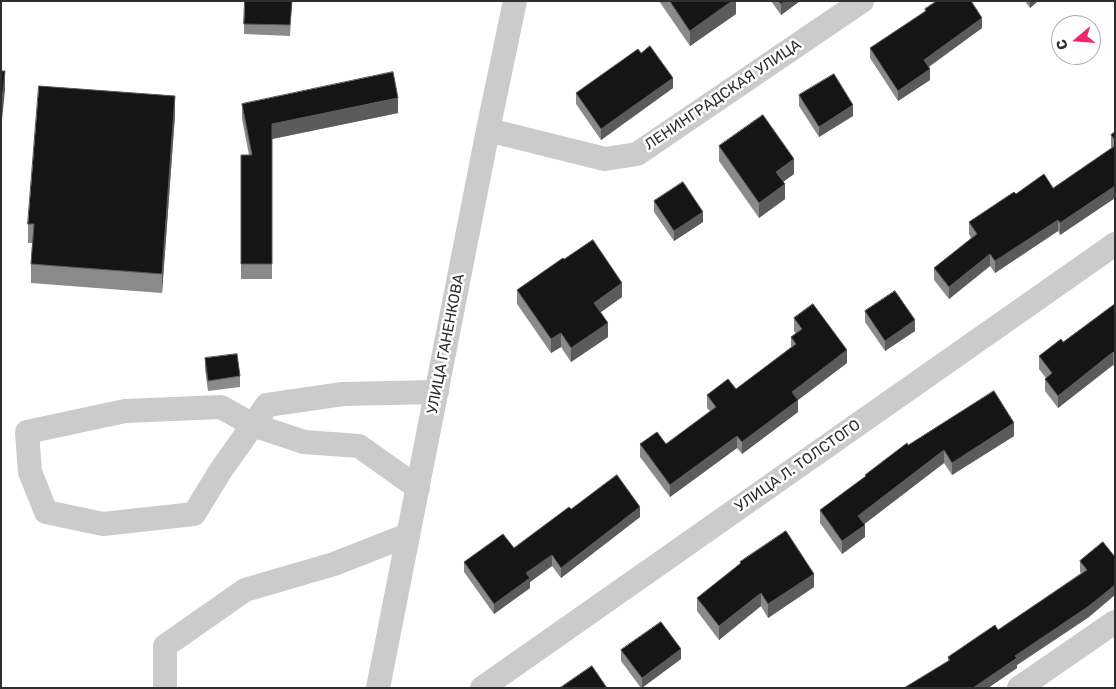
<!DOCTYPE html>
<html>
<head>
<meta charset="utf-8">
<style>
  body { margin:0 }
  #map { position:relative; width:1116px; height:689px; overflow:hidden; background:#fff; font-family:Rubik,sans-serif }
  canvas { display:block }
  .frame { position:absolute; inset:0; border:2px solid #2e2e2e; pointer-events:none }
  .north { position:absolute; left:1051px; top:15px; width:50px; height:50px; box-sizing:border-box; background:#fff; border:1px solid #ababab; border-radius:50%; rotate:252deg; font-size:14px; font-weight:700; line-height:20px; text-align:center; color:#2e2e2e }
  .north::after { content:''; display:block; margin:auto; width:18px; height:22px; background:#f02570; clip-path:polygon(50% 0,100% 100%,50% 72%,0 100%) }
</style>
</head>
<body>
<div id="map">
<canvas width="1116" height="689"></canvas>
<div class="frame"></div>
<div class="north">С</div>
</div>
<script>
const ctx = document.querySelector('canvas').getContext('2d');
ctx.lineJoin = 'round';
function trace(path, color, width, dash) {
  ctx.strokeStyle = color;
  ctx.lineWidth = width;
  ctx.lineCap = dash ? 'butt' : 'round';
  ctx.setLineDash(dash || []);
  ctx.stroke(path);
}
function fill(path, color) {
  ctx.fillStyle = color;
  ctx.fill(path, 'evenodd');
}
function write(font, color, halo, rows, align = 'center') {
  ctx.font = font + ' Rubik,sans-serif';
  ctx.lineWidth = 5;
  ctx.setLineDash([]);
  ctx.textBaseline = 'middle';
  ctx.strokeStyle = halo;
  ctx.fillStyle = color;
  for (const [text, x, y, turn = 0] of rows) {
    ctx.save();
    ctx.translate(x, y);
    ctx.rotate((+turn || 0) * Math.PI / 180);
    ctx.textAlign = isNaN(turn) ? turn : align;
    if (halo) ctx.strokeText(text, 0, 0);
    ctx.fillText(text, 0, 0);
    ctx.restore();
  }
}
const minor = new Path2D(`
  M 488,130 L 605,159 L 637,154 L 862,1
  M 418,488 L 359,446 L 304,442 L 253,425 L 221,407 L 125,411 L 27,432 L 30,472 L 46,512 L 103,524 L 194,514 L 221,470 L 267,405 L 343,394 L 437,392
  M 165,688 L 165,646 L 245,590 L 334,564 L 408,535
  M 378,688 L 488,130 L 515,1
  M 482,688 L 1115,244
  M 1019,688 L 1115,622`);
const wall = new Path2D(`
  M 292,1 L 290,36 L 244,34 L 244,24 Z
  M 659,1 L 736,1 L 736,14 L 690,46 Z
  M 771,1 L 800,1 L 781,15 Z
  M 1025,1 L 1038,1 L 1030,8 Z
  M 925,9 L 982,28 L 929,67 L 930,80 L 898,101 L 870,58 L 870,48 L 925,11 Z
  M 641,53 L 673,88 L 601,140 L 576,104 L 576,93 Z
  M 799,95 L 853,116 L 819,137 L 799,106 Z
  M 242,104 L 398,113 L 272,139 L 272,279 L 241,279 L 241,155 L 249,155 L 242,119 Z
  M 175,115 L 162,293 L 31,283 L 31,264 L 32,243 L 28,243 L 28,224 Z
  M 1115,132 L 1115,198 L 1060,235 L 1058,231 L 995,273 L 990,266 L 949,299 L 934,280 L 934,268 L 971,238 L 969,234 L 969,222 L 1016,194 L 1053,188 L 1112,148 L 1111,147 L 1111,135 Z
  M 719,146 L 794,174 L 783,182 L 785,199 L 759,218 L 719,161 Z
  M 654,201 L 703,222 L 674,241 L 654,212 Z
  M 564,259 L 622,297 L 601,312 L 608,337 L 571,362 L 561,347 L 551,353 L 517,304 L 517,290 Z
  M 1115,304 L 1115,367 L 1113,365 L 1058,408 L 1045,391 L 1045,379 L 1046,378 L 1039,369 L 1039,356 L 1063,342 Z
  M 865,311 L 915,331 L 885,351 L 865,322 Z
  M 794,318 L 847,363 L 798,400 L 798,412 L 742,454 L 737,448 L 670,497 L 640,457 L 640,444 L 666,444 L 710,411 L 707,408 L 707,395 L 736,389 L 791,347 L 791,337 L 796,334 L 794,331 Z
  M 205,358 L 240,376 L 240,387 L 208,391 L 205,369 Z
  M 1014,436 L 952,475 L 944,463 L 864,524 L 865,537 L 842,554 L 820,523 L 820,510 L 865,477 L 865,475 L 908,445 Z
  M 571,509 L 640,517 L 561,578 L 552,566 L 530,582 L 530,588 L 494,614 L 464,572 L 464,562 L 514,548 Z
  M 1103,542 L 1089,617 L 1017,665 L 1017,668 L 988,688 L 904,688 L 948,661 L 948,657 L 998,630 L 1081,573 L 1080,572 L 1080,561 Z
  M 740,562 L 814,587 L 768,618 L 761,606 L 719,640 L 697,611 L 697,598 L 740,564 Z
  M 621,650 L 681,659 L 641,688 L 621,661 Z`);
const shadedWall = new Path2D(`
  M 732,1 L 736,1 L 736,14 L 690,46 L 690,31 Z
  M 785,1 L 800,1 L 781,15 L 781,4 Z
  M 1030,1 L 1038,1 L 1030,8 Z
  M 982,18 L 982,28 L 924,70 L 924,60 Z
  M 930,69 L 930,80 L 898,101 L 898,91 Z
  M 5,71 L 5,90 L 1,130 L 1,111 Z
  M 673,78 L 673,88 L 601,140 L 601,129 Z
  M 175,96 L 175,115 L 162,293 L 162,274 Z
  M 398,98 L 398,113 L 272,139 L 272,279 L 272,124 Z
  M 853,105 L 853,116 L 819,137 L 819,127 Z
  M 794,159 L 794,174 L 776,187 L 776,172 Z
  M 785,184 L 785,199 L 759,218 L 759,203 Z
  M 1115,186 L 1115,198 L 1060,235 L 1060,223 Z
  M 703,212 L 703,222 L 674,241 L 674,231 Z
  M 1058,220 L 1058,231 L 995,273 L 995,261 Z
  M 990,254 L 990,266 L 949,299 L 949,287 Z
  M 622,283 L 622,297 L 594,317 L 594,303 Z
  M 915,320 L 915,331 L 885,351 L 885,341 Z
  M 608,323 L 608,337 L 571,362 L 571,348 Z
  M 561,333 L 561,347 L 551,353 L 551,339 Z
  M 847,350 L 847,363 L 798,400 L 798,412 L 742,454 L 742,442 L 792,392 Z
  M 1113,352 L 1113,365 L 1058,408 L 1058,396 Z
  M 1014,423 L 1014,436 L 952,475 L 952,463 Z
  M 737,436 L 737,448 L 670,497 L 670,485 Z
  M 944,450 L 944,463 L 858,529 L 858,516 Z
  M 640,507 L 640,517 L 561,578 L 561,568 Z
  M 865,525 L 865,537 L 842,554 L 842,541 Z
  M 552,555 L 552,566 L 530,582 L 530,588 L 494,614 L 494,604 L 526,573 Z
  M 814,574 L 814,587 L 768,618 L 768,604 Z
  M 1115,585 L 1115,595 L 1089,617 L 1017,665 L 1017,668 L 988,688 L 973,688 L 1015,656 Z
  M 761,593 L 761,606 L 719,640 L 719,626 Z
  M 681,649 L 681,659 L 642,688 L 642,678 Z`);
const building = new Path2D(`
  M 245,1 L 292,1 L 290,25 L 244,24 Z
  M 670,1 L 732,1 L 690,31 Z
  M 779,1 L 785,1 L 781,4 Z
  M 937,1 L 971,1 L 982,18 L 924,60 L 930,69 L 898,91 L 870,48 L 926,11 L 925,9 Z
  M 650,46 L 673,78 L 601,129 L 576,93 L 638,49 L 641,53 Z
  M 1,71 L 5,71 L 1,111 Z
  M 393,72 L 398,98 L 272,124 L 272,264 L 241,264 L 241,155 L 252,155 L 242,104 Z
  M 834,74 L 853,105 L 819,127 L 799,95 Z
  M 39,86 L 175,96 L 162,274 L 31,264 L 34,224 L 28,224 Z
  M 763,115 L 794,159 L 776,172 L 785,184 L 759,203 L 719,146 Z
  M 1115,132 L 1115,140 L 1111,135 Z
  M 1115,146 L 1115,186 L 1060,223 L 1058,220 L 995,261 L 990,254 L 949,287 L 934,268 L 977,234 L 969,222 L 1014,192 L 1016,194 L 1044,174 L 1053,188 Z
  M 683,182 L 703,212 L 674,231 L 654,201 Z
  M 593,240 L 622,283 L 594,303 L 608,323 L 571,348 L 561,333 L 551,339 L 517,290 L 563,258 L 564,259 Z
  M 895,291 L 915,320 L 885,341 L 865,311 Z
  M 813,304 L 847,350 L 792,392 L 798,400 L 742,442 L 737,436 L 670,485 L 640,444 L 657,432 L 666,444 L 716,407 L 707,395 L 728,379 L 736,389 L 796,344 L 791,337 L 802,329 L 794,318 Z
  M 1115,304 L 1115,354 L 1113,352 L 1058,396 L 1045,379 L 1052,373 L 1039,356 L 1061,339 L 1063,342 Z
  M 237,354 L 240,376 L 208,381 L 205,358 Z
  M 994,391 L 1014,423 L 952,463 L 944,450 L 858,516 L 865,525 L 842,541 L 820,510 L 866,476 L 865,475 L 907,443 L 908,445 Z
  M 617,475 L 640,507 L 561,568 L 552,555 L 526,573 L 530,578 L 494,604 L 464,562 L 503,534 L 514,548 L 569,507 L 571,509 Z
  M 786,531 L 814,574 L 768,604 L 761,593 L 719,626 L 697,598 L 741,563 L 740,562 Z
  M 1103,542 L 1115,557 L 1115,585 L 1089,606 L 1015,656 L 1017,658 L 973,688 L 904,688 L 950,660 L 948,657 L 995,625 L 998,630 L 1087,570 L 1080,561 Z
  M 661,622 L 681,649 L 642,678 L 621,650 Z
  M 592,666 L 607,688 L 560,688 Z`);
const streetNames = [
  ["ЛЕНИНГРАДСКАЯ УЛИЦА",723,95,-34],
  ["УЛИЦА ГАНЕНКОВА",446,344,-79],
  ["УЛИЦА Л. ТОЛСТОГО",798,466,-35]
];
trace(minor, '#cbcbcb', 24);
fill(wall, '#8a8a8a');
fill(shadedWall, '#5b5b5b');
fill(building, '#151515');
trace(building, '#5b5b5b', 1);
write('15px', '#2e2e2e', '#fff', streetNames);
</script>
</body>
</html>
